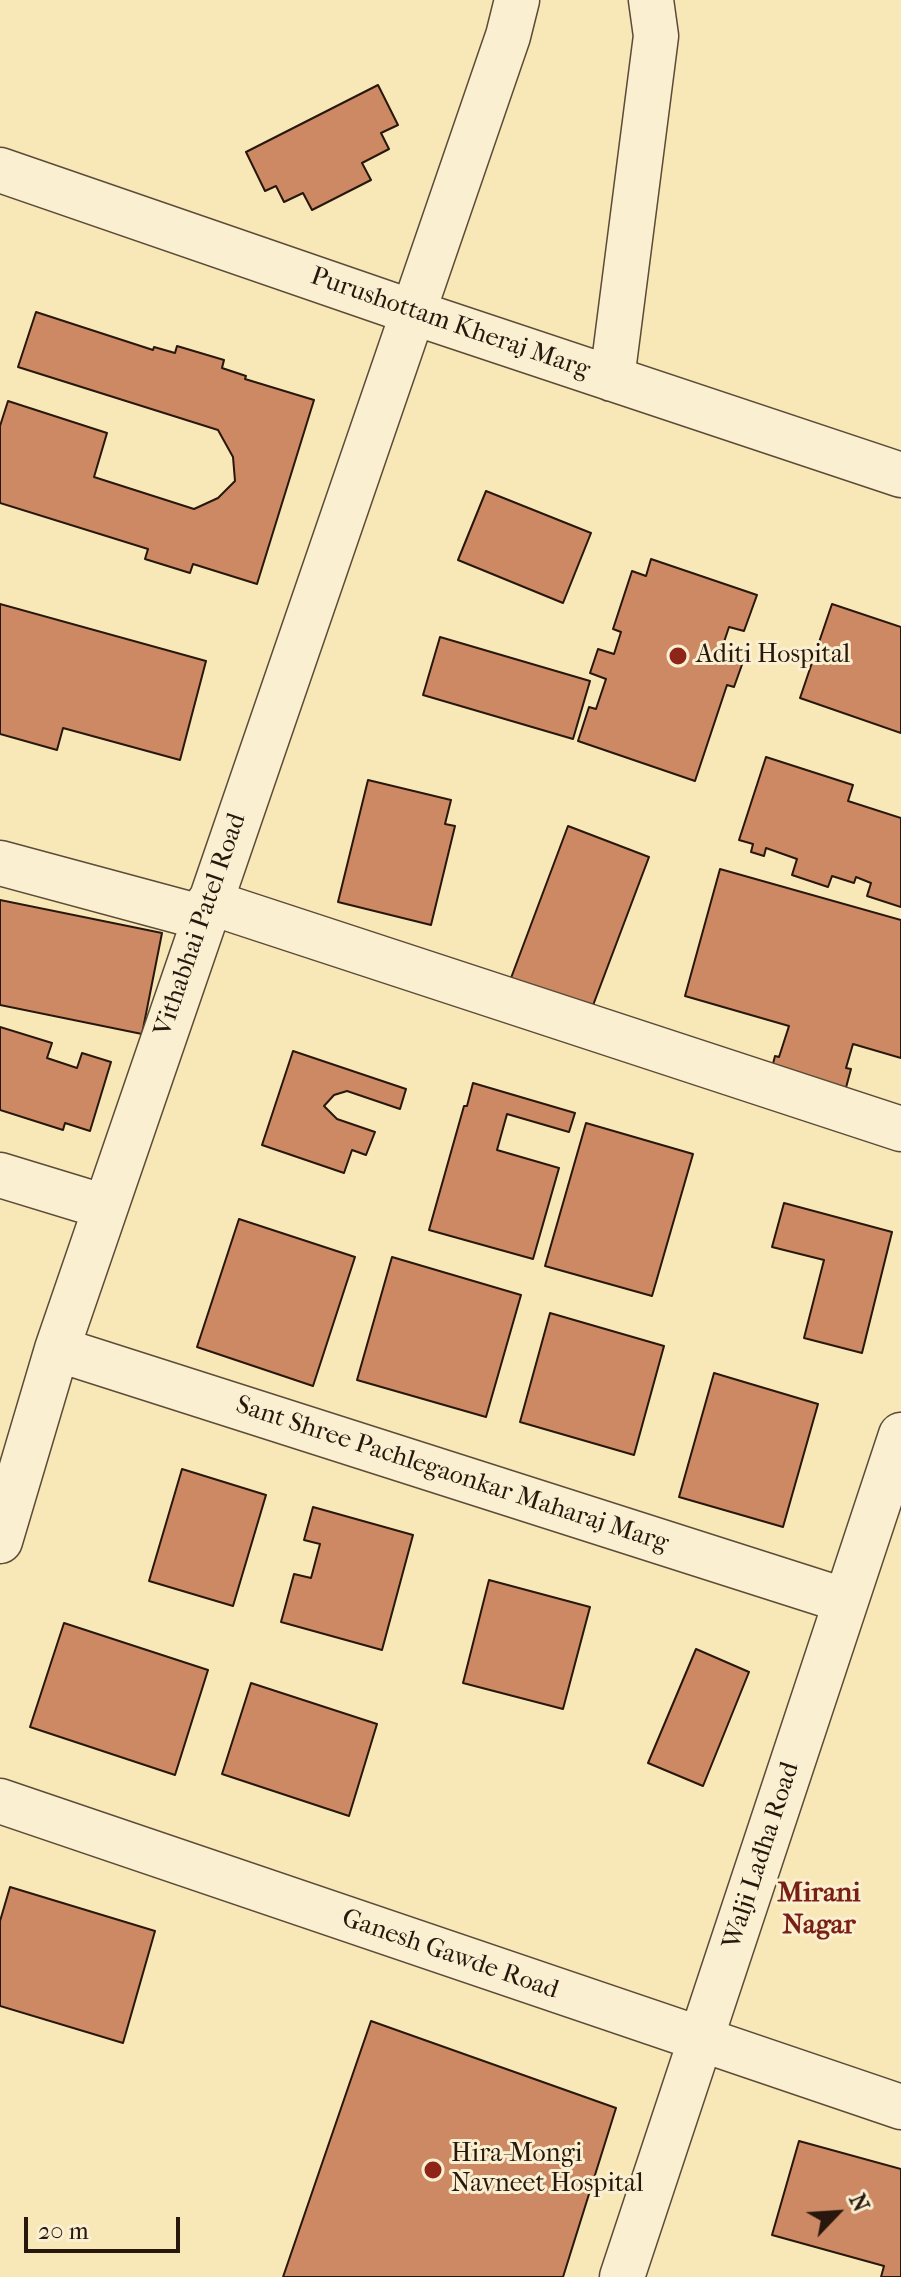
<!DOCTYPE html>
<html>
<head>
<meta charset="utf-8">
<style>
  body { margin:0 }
  #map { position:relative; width:901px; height:2277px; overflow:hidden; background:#f8e7b7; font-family:"IM FELL French Canon",serif }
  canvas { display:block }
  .north { position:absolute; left:797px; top:2173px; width:80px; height:80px; -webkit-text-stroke:6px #faefd0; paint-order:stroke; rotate:65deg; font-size:22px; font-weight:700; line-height:32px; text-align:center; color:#27170d }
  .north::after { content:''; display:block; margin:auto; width:28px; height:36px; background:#27170d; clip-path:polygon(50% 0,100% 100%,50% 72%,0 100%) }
  .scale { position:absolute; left:24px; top:2217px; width:156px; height:36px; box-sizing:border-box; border:4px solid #27170d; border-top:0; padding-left:10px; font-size:24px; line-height:28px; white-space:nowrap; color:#27170d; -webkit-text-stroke:6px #faefd0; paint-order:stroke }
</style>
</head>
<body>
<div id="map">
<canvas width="901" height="2277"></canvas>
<div class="north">N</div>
<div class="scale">20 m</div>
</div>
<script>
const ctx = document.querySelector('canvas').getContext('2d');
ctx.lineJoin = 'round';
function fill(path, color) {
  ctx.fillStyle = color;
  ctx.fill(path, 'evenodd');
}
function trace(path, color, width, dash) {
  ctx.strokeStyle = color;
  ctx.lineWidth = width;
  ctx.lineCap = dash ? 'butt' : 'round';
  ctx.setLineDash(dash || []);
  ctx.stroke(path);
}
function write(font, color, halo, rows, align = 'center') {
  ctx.font = font + ' "IM FELL French Canon",serif';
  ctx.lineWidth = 6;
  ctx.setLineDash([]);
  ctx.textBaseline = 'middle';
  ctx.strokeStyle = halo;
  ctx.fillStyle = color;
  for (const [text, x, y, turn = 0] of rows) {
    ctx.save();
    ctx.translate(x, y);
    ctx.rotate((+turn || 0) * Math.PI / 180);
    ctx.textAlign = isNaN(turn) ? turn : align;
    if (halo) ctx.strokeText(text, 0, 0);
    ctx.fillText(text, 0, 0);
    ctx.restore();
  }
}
const building = new Path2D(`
  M 378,85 L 398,125 L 381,133 L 389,149 L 362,163 L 371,180 L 312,210 L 303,193 L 284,202 L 276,186 L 265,191 L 246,152 Z
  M 36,312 L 153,350 L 154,347 L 175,353 L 177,346 L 224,360 L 222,368 L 246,376 L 245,379 L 314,400 L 257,584 L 193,564 L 190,573 L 145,559 L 148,549 L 0,503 L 0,426 L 8,401 L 107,433 L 94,477 L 194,509 L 218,498 L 235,481 L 233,457 L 218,430 L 18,367 Z
  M 486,491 L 591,533 L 563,603 L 458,560 Z
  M 651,559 L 757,595 L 744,631 L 729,627 L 721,651 L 744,659 L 734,687 L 727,685 L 695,781 L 578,741 L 589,707 L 596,709 L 606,679 L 590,673 L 598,649 L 614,654 L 621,632 L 613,629 L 632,571 L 646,576 Z
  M 0,604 L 206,661 L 180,760 L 63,728 L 57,750 L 0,734 Z
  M 832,604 L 901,627 L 901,733 L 800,698 Z
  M 440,637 L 590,681 L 573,739 L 423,695 Z
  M 766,757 L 853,785 L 848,801 L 901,818 L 901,907 L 867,896 L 871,883 L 856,877 L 854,883 L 832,876 L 828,887 L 792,875 L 797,859 L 766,848 L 764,856 L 751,852 L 753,844 L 739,840 Z
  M 368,780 L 451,800 L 445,824 L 455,826 L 431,925 L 338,902 Z
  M 568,826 L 649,857 L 592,1008 L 511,978 Z
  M 720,869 L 901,920 L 901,1058 L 853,1044 L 846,1068 L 851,1069 L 844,1095 L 770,1075 L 775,1056 L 779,1057 L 789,1026 L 685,996 Z
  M 0,900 L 162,933 L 142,1034 L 0,1005 Z
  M 0,1027 L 52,1043 L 47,1058 L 77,1068 L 82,1053 L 111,1062 L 90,1131 L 65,1123 L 63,1130 L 0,1110 Z
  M 293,1051 L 406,1089 L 400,1109 L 347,1091 L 334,1095 L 324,1106 L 337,1119 L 375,1132 L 366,1155 L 352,1150 L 344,1173 L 262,1145 Z
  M 473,1083 L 575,1113 L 569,1132 L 507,1114 L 497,1150 L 559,1168 L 533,1259 L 429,1230 L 464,1106 L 467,1106 Z
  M 586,1123 L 693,1154 L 652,1296 L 545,1266 Z
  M 784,1203 L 892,1232 L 862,1353 L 804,1338 L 824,1260 L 772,1247 Z
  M 239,1219 L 355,1257 L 313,1386 L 197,1347 Z
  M 392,1257 L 521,1295 L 486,1417 L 357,1380 Z
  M 550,1313 L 664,1346 L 634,1455 L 520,1422 Z
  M 714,1373 L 818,1404 L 783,1527 L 679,1497 Z
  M 182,1469 L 266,1495 L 233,1606 L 149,1581 Z
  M 313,1507 L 413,1535 L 382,1650 L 281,1622 L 294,1574 L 311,1578 L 320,1544 L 304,1540 Z
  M 489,1580 L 590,1607 L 563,1709 L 463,1683 Z
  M 64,1623 L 208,1670 L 175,1775 L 30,1727 Z
  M 696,1649 L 749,1672 L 703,1786 L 648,1763 Z
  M 251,1683 L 377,1724 L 349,1816 L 222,1774 Z
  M 10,1887 L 155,1931 L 123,2043 L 0,2006 L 0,1921 Z
  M 371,2021 L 616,2108 L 563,2277 L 283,2277 Z
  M 799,2141 L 901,2169 L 901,2277 L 881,2277 L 884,2266 L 772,2235 Z`);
const minor = new Path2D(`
  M 0,170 L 412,312 L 901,475
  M 612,379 L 656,36 L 651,0
  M 0,863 L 204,918
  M 209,902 L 901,1129
  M 0,1175 L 105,1207
  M 57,1349 L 846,1601
  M 0,1541 L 57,1349 L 508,36 L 517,0
  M 0,1801 L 901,2107
  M 622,2277 L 901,1435`);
const markers = [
  [678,656,10,"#8f2418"],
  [433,2170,10,"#8f2418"]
];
const streetNames = [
  ["Purushottam Kheraj Marg",450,324,19],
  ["Vithabhai Patel Road",201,925,-71],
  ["Sant Shree Pachlegaonkar Maharaj Marg",452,1475,18],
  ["Walji Ladha Road",762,1856,-72],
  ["Ganesh Gawde Road",450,1955,19]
];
const poiNames = [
  ["Aditi Hospital",696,656],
  ["Hira-Mongi",451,2155],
  ["Navneet Hospital",451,2185]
];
const neighbourhoodNames = [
  ["Mirani",819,1894],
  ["Nagar",819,1926]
];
fill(building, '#cd8963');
trace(building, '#27170d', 2);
trace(minor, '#5b4b38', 47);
trace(minor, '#faefd0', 44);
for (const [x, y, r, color] of markers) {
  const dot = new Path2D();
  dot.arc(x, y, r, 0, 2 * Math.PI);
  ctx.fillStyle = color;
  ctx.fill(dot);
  trace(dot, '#faefd0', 3);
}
write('26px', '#27170d', '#faefd0', streetNames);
write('26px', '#27170d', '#faefd0', poiNames, 'left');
write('bold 28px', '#7a1f14', '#faefd0', neighbourhoodNames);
</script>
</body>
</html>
